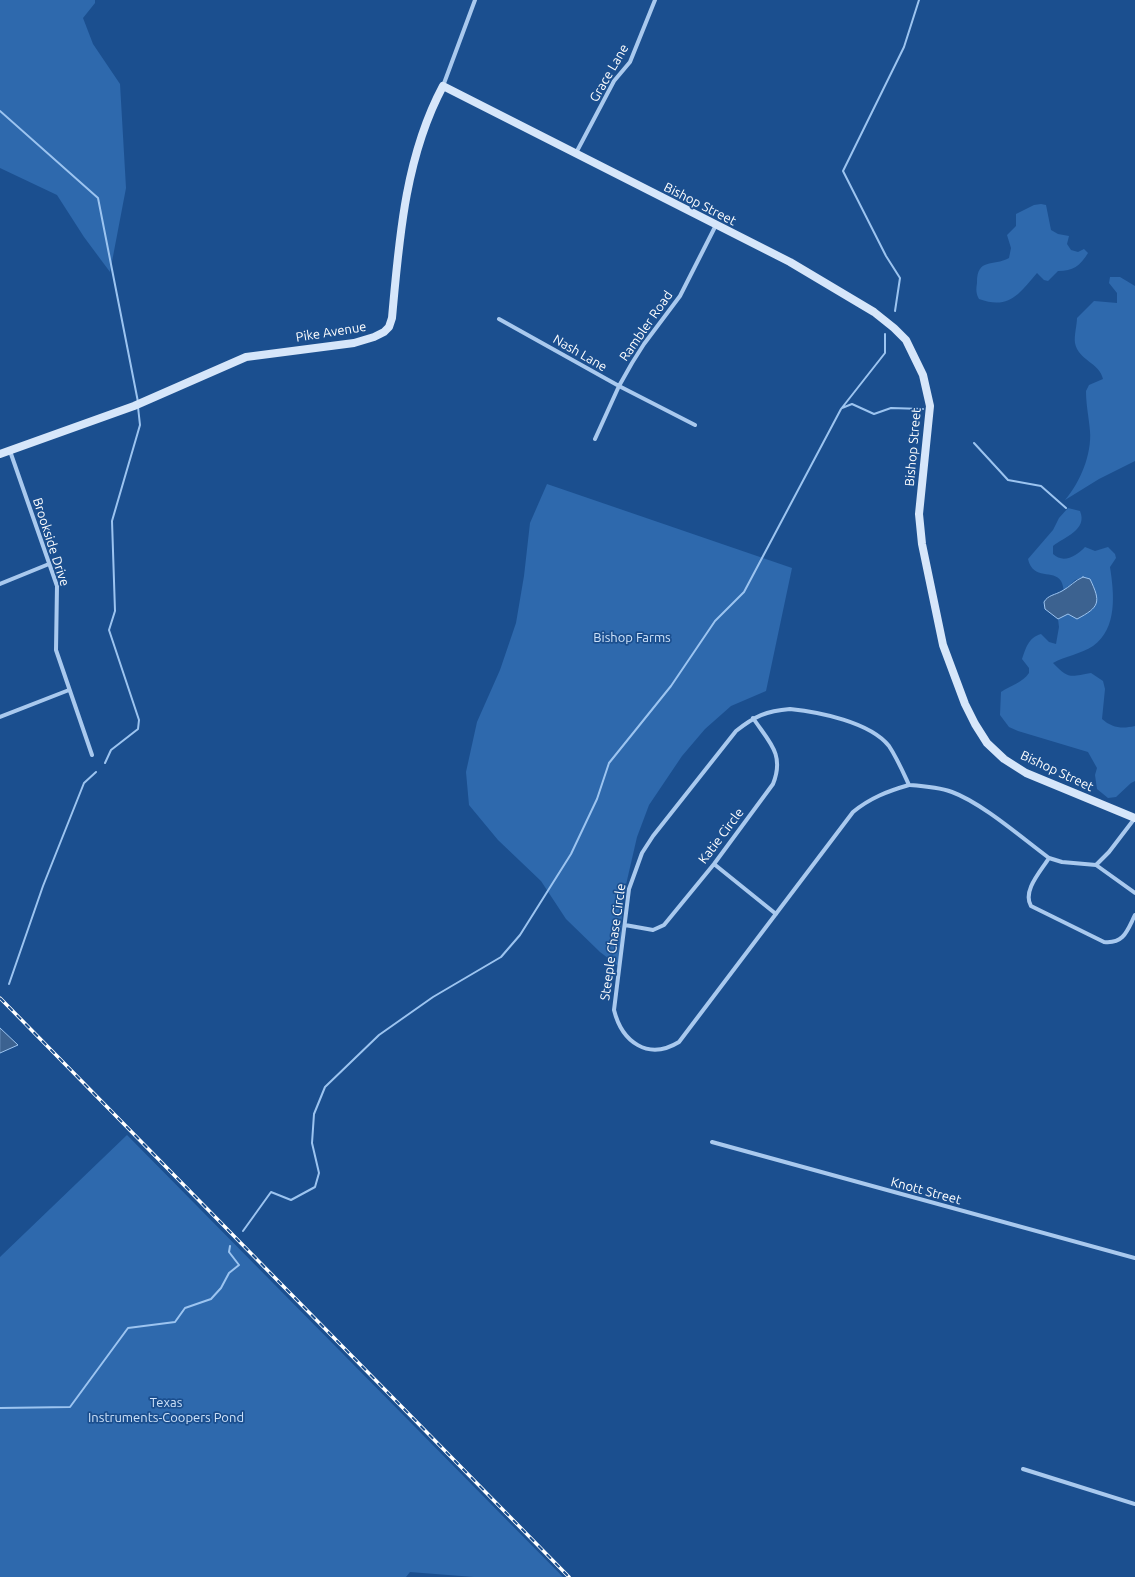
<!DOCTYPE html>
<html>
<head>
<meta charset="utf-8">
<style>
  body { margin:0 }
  canvas { display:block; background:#1b4f8f }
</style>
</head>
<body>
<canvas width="1135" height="1577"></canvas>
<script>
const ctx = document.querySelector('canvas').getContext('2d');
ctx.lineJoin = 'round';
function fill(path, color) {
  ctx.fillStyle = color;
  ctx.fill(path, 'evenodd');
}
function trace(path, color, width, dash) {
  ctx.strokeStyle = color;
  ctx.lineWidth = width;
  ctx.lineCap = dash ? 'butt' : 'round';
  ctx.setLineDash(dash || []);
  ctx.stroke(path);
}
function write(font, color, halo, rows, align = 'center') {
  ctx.font = font + ' Ubuntu,sans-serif';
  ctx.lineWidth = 3.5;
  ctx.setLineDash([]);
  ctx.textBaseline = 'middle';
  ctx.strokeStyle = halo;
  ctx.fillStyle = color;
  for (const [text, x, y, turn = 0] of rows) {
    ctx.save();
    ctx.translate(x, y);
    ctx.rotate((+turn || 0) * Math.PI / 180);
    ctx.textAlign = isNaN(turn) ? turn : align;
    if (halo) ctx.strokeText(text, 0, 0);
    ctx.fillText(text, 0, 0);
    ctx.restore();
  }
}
const green = new Path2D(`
  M 0,0 L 95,0 L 95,3 L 83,18 L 93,44 L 120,84 L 126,188 L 110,272 L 84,237 L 57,195 L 0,168 Z
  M 1041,204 L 1046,205 L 1051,230 L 1058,234 L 1069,236 L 1067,244 L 1071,250 L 1078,252 L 1084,249 L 1088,253 C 1080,266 1073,271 1058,271 L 1048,281 L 1044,280 L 1037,273 C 1019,294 1009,310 979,299 C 976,294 976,289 977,283 C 977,257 993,267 1009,258 L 1011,248 L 1007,235 L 1016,226 L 1016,214 L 1034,205 Z
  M 1110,277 L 1120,277 L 1135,286 L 1135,461 L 1099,479 L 1065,500 C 1080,483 1092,454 1090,431 C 1089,418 1086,405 1086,391 L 1089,385 L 1103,379 C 1100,363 1078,360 1075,343 C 1074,335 1077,325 1077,318 L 1094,301 L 1117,303 L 1117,293 L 1109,283 Z
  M 547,484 L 792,568 L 766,691 L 731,706 L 705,729 L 682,756 L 649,805 L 637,837 L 622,902 L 621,968 L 600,952 L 566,919 L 541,881 L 498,840 L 469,805 L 466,772 L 477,722 L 500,670 L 516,623 L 524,576 L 530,523 Z
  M 1068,508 L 1080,511 C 1088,530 1064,537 1053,546 L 1053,554 C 1063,564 1077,556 1085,547 L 1095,551 L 1108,547 L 1115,554 L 1116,558 L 1110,567 C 1114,593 1118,628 1093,646 C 1081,654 1065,656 1053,663 C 1068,679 1070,677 1091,673 L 1103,681 L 1105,689 L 1102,719 C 1112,728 1122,729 1135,726 L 1135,781 L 1131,783 L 1116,797 L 1108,798 L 1097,789 L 1095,775 L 1097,768 L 1088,752 L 1018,731 L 1009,727 L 1000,715 L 1001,692 C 1010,686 1023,682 1029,673 L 1029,668 L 1022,659 C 1026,648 1028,638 1041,634 L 1049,642 L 1056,644 L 1059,627 L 1058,619 L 1068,613 L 1083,577 L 1075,580 L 1064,591 C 1063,588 1063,584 1061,581 C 1054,569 1033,581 1028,559 L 1053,530 L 1059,518 Z
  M 127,1135 L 563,1577 L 474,1577 L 410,1572 L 406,1577 L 0,1577 L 0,1257 Z`);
const water = new Path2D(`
  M 1083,577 L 1090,579 C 1101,602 1100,607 1077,619 L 1068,614 L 1058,619 L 1045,609 L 1044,602 C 1048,595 1055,595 1062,591 C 1070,587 1075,580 1083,577 Z
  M 0,1028 L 18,1045 L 0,1053 Z`);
const stream = new Path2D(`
  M 0,111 L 98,198 L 138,402
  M 895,311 L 900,278 L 886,256 L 843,171 L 904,47 L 919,0
  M 842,408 L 852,404 L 874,414 L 891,408 L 923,409
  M 974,443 L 1008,480 L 1041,486 L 1066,508
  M 105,763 L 111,750 L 138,729 L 139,720 L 109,630 L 115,611 L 112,521 L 140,425 L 138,407
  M 9,984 L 43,886 L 84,783 L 96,772
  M 243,1231 L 271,1192 L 291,1200 L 315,1187 L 319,1173 L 312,1143 L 314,1114 L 325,1087 L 379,1035 L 433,997 L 501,957 L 520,935 L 571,854 L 597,799 L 609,763 L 671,686 L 715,621 L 744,592 L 841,409 L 885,353 L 885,334
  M 0,1408 L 70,1407 L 128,1328 L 175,1322 L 185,1308 L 211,1299 L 221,1288 L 229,1273 L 239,1265 L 229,1252 L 230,1246`);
const street = new Path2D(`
  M 443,86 L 475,0
  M 576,153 L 614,81 L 630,62 L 655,0
  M 499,319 L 619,386 L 695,425
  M 595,439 L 619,386 L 632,363 L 644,344 L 680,296 L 716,225
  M 10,451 L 57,586 L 56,650 L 92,755
  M 0,584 L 49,564
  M 790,709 C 819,712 870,722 889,746 C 897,758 903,772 909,785 C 888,791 870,798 853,812 L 679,1042 C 648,1061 622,1042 614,1010 L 629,889 L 642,853 L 653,836 L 736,731 C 755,716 766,711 790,709 Z
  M 0,717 L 69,690
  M 909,785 C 923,786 938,787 952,792 C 982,803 1022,838 1049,858 L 1062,862 L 1096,865 L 1109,852 L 1135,818
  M 1049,858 C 1041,871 1022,891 1031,906 L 1104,942 C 1124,944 1127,931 1135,915
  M 714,864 L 776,914
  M 1096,865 L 1135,893
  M 625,925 L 653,930 L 664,925 L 714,864 L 773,784 C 785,754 769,742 753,718
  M 712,1142 L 1135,1258
  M 1023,1469 L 1135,1504`);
const secondary = new Path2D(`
  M 0,454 L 134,406 L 246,357 L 354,343 L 374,337 L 384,332 L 389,327 L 392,318 C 399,240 405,157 443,86 L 790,262 L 874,312 L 894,328 L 906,340 L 923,375 L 930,406 L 919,514 L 922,544 L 943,645 L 965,704 L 975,724 L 987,743 L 1004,759 L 1026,773 L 1135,818`);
const rail = new Path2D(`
  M 0,998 L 569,1577`);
const streetNames = [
  ["Grace Lane",609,73,-60],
  ["Bishop Street",700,204,27],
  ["Rambler Road",646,326,-55],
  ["Pike Avenue",331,332,-9],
  ["Nash Lane",580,353,30],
  ["Bishop Street",913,447,-85],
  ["Brookside Drive",51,542,72],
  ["Bishop Street",1057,771,25],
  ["Katie Circle",721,836,-53],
  ["Steeple Chase Circle",613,942,-82],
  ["Knott Street",926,1191,15]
];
const parkNames = [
  ["Bishop Farms",632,638],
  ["Texas",166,1403],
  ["Instruments-Coopers Pond",166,1418]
];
fill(green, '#2e69ad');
fill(water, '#3c6290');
trace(water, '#9cc4f0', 1);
trace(stream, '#9cc4f0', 2);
trace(street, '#a9c9ee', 4);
trace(secondary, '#d6e6fa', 8);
trace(rail, '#fff', 3.5);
trace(rail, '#1b4f8f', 2, [6]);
write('13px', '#fff', '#1b4f8f', streetNames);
write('13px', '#cfe3fa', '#1b4f8f', parkNames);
</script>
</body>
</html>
